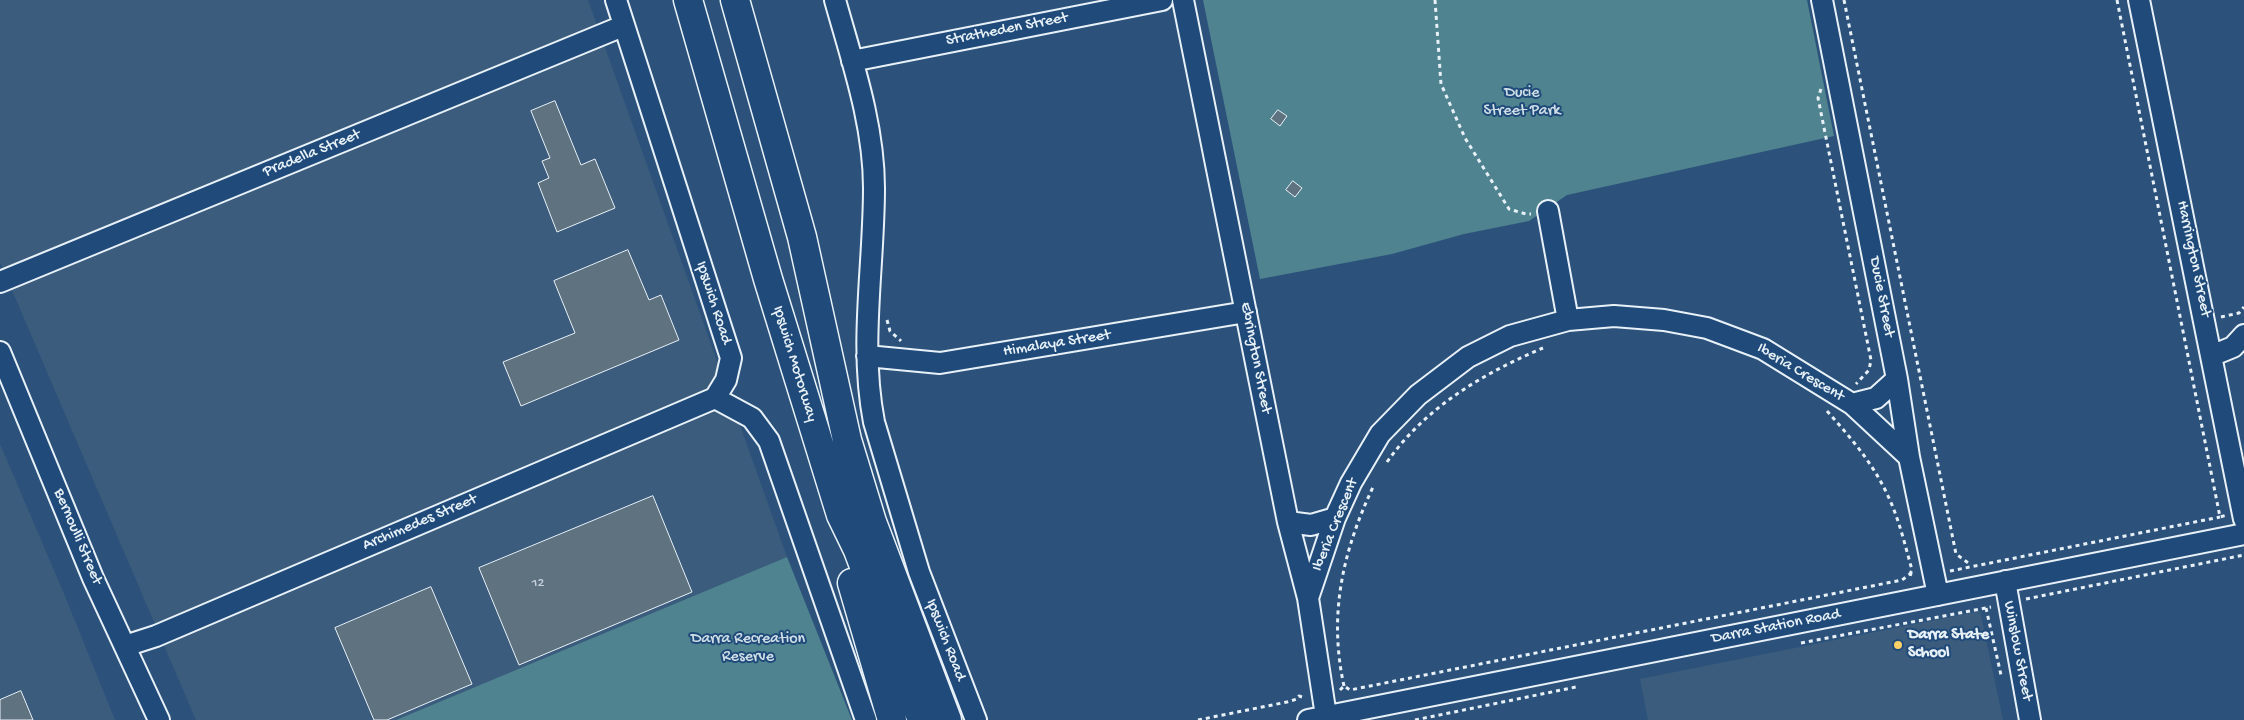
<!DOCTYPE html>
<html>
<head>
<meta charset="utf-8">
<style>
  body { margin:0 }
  canvas { display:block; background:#2c527b }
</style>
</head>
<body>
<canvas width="2244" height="720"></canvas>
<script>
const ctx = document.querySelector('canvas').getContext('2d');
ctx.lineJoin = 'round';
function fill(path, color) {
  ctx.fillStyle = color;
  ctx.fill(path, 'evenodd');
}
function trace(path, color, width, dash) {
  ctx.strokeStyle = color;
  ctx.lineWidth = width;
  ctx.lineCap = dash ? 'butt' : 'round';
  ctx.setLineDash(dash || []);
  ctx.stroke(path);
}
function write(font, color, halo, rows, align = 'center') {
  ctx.font = font + ' "Gochi Hand",sans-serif';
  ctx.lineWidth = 4;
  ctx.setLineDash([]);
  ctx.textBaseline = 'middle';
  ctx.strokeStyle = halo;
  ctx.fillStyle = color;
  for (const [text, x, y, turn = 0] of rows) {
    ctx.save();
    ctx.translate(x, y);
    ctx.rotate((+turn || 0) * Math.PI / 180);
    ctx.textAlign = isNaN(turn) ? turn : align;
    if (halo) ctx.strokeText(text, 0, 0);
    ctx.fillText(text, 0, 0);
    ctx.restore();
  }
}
const built = new Path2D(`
  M 0,0 L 588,0 L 787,557 L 396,720 L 196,720 L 0,262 Z
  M 0,444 L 62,589 L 115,720 L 0,720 Z
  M 1980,611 L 2003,720 L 1648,720 L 1640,679 Z`);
const green = new Path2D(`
  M 1203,0 L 1807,0 L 1834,136 L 1567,195 L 1529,221 L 1464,234 L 1392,254 L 1260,279 Z
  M 787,557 L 852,720 L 396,720 Z`);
const building = new Path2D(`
  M 555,101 L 581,165 L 595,159 L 615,208 L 557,232 L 538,183 L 549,178 L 542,161 L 550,158 L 531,111 Z
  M 1278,110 L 1287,116 L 1280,126 L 1271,119 Z
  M 1293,181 L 1302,188 L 1295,197 L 1286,190 Z
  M 628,250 L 649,300 L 661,295 L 679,340 L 521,406 L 503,362 L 575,333 L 554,281 Z
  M 653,496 L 692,592 L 519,665 L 479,568 Z
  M 431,587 L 472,684 L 387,720 L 374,720 L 335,628 Z
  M 21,691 L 33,720 L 0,720 L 0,700 Z`);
const path = new Path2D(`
  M 1435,0 L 1441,84 L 1465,138 L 1509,209 L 1526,214 L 1531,214
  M 1844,0 L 1956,554 L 1971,565
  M 2117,0 L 2220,517 L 2227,515
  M 1821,89 L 1818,98 L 1871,360 L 1869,370 L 1856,384
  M 2221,317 L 2239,313 L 2244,307
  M 887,320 L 890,331 L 901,341
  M 1827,411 C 1850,437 1873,463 1888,496 C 1899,519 1905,545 1912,570 L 1910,574
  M 1387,462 C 1426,407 1482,374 1543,348
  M 1950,571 L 2220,517
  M 2026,599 L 2244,555
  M 1986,608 L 2001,675
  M 1801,643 L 1991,607
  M 1344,686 C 1328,614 1343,550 1374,485
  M 1340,690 L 1344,686 L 1350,690 L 1375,685 L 1902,580 L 1910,574 L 1915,576
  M 1198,720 L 1287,702 L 1297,699 L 1299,696 L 1305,698
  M 1415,720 L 1576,687`);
const minor = new Path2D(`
  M 616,0 L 731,358 L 726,380 L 715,398
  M 835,0 C 852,61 874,124 874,188 C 874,267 859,345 874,422 L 919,572 L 976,720
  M 1183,0 L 1288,522 L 1308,598 L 1326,716
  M 1822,0 L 1897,379 L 1909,457 L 1938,595
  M 2139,0 L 2244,519
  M 852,61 L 1162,0
  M 1548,211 L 1568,320
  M 0,282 L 623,26
  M 0,352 L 93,578 L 159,720
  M 867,356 L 940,363 L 1246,312
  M 2211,356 L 2233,347 L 2244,335
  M 715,398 L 752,418 L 769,441 L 866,720
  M 1852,404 L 1876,398 L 1897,379
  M 1288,522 L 1311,525 L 1335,518
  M 2005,581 L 2030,720
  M 1308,598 L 1335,518 L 1351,483 L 1380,434 L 1418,395 L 1468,357 L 1510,336 L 1568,320 L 1614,316 L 1664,320 L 1707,328 L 1763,349 L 1852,404 L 1909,457
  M 125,646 L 156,636 L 715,398
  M 1308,720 L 2244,534`);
const highway = new Path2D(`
  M 688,0 L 768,279 L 841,515 L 858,550 L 922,720
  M 735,0 L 802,237 L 847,440 L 872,522 L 947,720
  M 852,583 L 892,720`);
const markers = [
  [1898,645,5,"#ffd166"]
];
const numberNames = [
  ["12",538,584]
];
const streetNames = [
  ["Stratheden Street",1007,30,-11],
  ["Pradella Street",312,154,-22],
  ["Harrington Street",2193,259,78],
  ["Ducie Street",1881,297,79],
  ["Ipswich Road",713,303,72],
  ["Himalaya Street",1057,344,-9],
  ["Ebrington Street",1255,358,79],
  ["Ipswich Motorway",794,364,73],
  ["Iberia Crescent",1800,373,31],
  ["Archimedes Street",420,523,-23],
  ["Iberia Crescent",1336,525,-68],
  ["Bernoulli Street",77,537,67],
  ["Darra Station Road",1776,627,-11],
  ["Ipswich Road",945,640,69],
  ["Winslow Street",2017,651,79]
];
const parkNames = [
  ["Ducie",1522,94],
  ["Street Park",1522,112],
  ["Darra Recreation",748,640],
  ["Reserve",748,658]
];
const poiNames = [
  ["Darra State",1908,636],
  ["School",1908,654]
];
fill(built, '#3b5c7c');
fill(green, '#4f838f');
fill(building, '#5f7280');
trace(building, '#e8f1f8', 1);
trace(minor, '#e8f1f8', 24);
trace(highway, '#e8f1f8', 31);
trace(path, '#e8f1f8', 3, [4, 4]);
trace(minor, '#1f4a7a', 20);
trace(highway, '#1f4a7a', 28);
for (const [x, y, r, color] of markers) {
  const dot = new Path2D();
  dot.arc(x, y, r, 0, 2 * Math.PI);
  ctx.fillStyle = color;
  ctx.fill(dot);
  trace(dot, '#1f4a7a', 2);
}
write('14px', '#c6d1da', null, numberNames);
write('16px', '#e8f1f8', '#1f4a7a', streetNames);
write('16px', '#d1e0e8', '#1f4a7a', parkNames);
write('bold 16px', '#e8f1f8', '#1f4a7a', poiNames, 'left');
</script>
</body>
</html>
